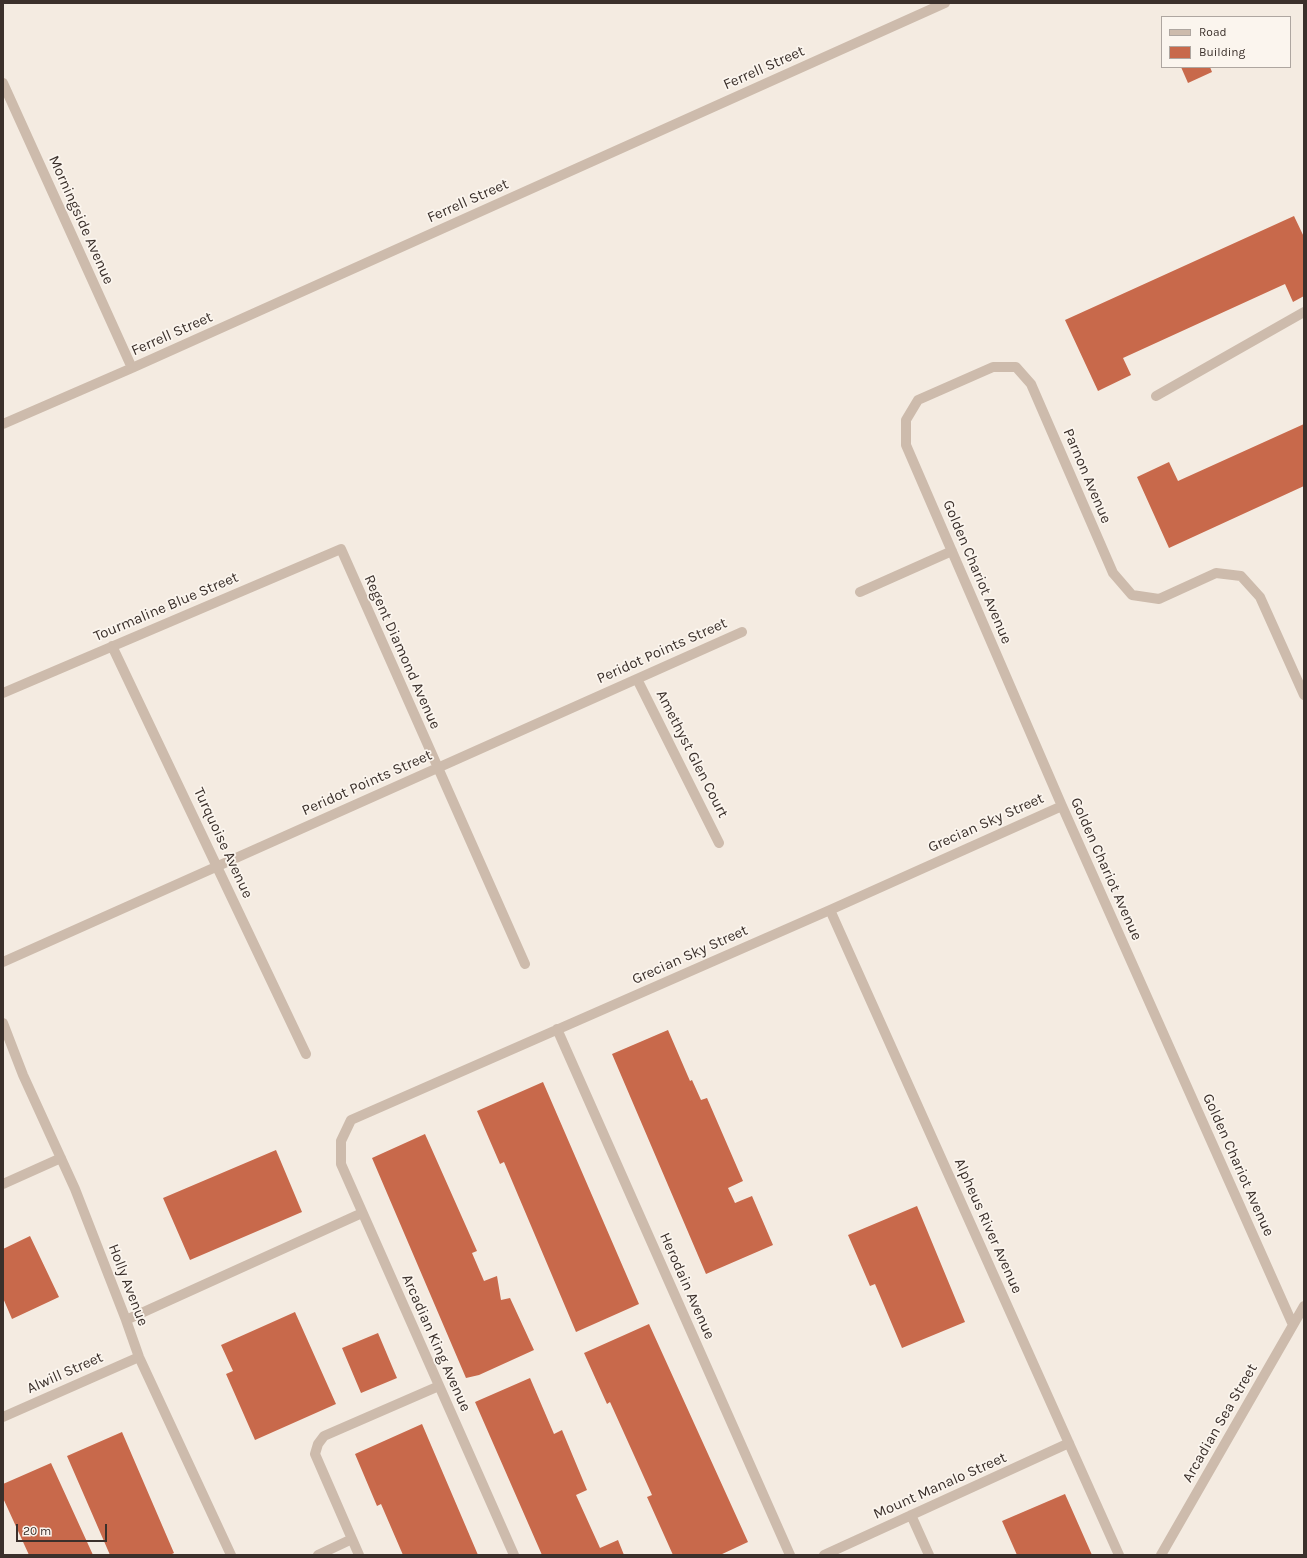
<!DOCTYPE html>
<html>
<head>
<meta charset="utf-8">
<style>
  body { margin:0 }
  #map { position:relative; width:1307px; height:1558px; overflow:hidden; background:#f4ebe1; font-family:Karla,sans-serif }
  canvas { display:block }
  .frame { position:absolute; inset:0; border:4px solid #3b302b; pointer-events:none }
  .legend { position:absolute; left:1161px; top:16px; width:130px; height:52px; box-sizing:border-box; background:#fbf5ee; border:1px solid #aea6a0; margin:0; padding:5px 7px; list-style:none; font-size:12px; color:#3b302b }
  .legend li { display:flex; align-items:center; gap:8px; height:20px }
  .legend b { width:20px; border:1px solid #aea6a0 }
  .scale { position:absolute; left:16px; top:1524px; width:91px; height:18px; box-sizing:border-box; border:2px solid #3b302b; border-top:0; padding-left:5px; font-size:12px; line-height:14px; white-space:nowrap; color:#3b302b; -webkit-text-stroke:3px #fbf5ee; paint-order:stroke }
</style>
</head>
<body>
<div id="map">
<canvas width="1307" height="1558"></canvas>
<div class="frame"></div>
<ul class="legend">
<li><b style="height:5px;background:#cdbbac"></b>Road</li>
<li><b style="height:11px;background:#c8694b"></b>Building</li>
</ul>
<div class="scale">20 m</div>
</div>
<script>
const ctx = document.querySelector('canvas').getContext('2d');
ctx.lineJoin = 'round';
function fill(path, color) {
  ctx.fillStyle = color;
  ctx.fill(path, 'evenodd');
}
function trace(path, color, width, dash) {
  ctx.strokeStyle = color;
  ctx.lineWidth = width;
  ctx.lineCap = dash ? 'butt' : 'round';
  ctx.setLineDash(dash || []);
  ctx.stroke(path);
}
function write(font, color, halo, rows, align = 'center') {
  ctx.font = font + ' Karla,sans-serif';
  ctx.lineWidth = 3.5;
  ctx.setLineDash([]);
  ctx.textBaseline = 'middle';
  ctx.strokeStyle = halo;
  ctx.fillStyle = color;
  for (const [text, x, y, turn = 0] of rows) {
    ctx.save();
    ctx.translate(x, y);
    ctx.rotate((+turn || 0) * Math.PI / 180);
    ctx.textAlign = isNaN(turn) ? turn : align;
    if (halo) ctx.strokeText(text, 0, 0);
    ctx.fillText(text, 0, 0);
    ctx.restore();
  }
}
const building = new Path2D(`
  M 1181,67 L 1210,67 L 1212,72 L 1188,83 Z
  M 1294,216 L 1304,237 L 1304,296 L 1293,302 L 1285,284 L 1123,358 L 1131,375 L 1098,391 L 1065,320 Z
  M 1304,424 L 1304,486 L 1169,548 L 1137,477 L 1169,462 L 1178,481 Z
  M 668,1030 L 690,1081 L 692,1080 L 701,1100 L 707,1098 L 743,1181 L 728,1188 L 735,1203 L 752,1196 L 773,1245 L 706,1274 L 612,1054 Z
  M 543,1082 L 639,1304 L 576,1332 L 504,1162 L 500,1164 L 477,1111 Z
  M 425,1134 L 477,1251 L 472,1253 L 484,1281 L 497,1276 L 501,1300 L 510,1298 L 534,1350 L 479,1375 L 466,1378 L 372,1158 Z
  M 276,1150 L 302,1212 L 190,1260 L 163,1198 Z
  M 917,1206 L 965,1322 L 902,1348 L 875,1284 L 870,1286 L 848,1235 Z
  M 30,1236 L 59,1297 L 12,1319 L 3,1298 L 3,1249 Z
  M 295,1312 L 336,1404 L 255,1440 L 226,1374 L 233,1371 L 221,1345 Z
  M 649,1324 L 748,1542 L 720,1555 L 673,1555 L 647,1497 L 652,1495 L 610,1402 L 607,1404 L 584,1353 Z
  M 378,1333 L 397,1378 L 361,1393 L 342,1348 Z
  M 530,1378 L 554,1434 L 562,1430 L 587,1490 L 576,1495 L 600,1548 L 618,1540 L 624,1555 L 542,1555 L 475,1402 Z
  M 422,1424 L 478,1555 L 403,1555 L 381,1504 L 377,1506 L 355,1454 Z
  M 122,1432 L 174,1553 L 170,1555 L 110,1555 L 67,1456 Z
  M 51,1463 L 93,1555 L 29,1555 L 3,1498 L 3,1484 Z
  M 1065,1494 L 1092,1555 L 1017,1555 L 1002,1521 Z`);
const minor = new Path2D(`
  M 3,83 L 132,368
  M 1156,396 L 1304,312
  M 3,424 L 132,368 L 945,3
  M 860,592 L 952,551
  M 112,646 L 306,1054
  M 637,679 L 719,843
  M 3,693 L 341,549 L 525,964
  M 830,910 L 1119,1555
  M 3,962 L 742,632
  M 3,1023 L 23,1075 L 75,1189 L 126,1320 L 139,1357 L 231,1555
  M 557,1029 L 790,1555
  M 3,1184 L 61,1158
  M 126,1320 L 362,1213
  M 1293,1325 L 1062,806 L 906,445 L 906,420 L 918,400 L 993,367 L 1016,367 L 1031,384 L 1113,573 L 1132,595 L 1159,599 L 1216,573 L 1241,576 L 1260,597 L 1304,695
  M 3,1417 L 139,1357
  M 911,1515 L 929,1555
  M 318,1555 L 352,1539
  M 359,1555 L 315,1454 L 318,1444 L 324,1436 L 439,1386
  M 514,1555 L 341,1164 L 341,1141 L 351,1120 L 830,910 L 1062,806
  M 824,1555 L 1069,1443
  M 1161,1555 L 1304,1306`);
const streetNames = [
  ["Ferrell Street",764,68,-24],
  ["Ferrell Street",468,201,-24],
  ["Morningside Avenue",81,220,66],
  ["Ferrell Street",172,334,-24],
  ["Parnon Avenue",1087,476,67],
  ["Golden Chariot Avenue",977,572,67],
  ["Tourmaline Blue Street",166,607,-23],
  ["Peridot Points Street",662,651,-24],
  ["Regent Diamond Avenue",402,652,66],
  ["Amethyst Glen Court",692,754,63],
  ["Peridot Points Street",367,783,-24],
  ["Grecian Sky Street",986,823,-24],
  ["Turquoise Avenue",223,843,65],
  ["Golden Chariot Avenue",1106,869,66],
  ["Grecian Sky Street",690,955,-24],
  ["Golden Chariot Avenue",1238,1165,66],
  ["Alpheus River Avenue",988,1226,66],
  ["Holly Avenue",128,1285,69],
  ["Herodain Avenue",687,1286,66],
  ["Arcadian King Avenue",436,1343,66],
  ["Alwill Street",65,1373,-24],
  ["Arcadian Sea Street",1220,1423,-60],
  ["Mount Manalo Street",940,1486,-24]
];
fill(building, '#c8694b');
trace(minor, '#cdbbac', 10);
write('15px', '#3b302b', '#fbf5ee', streetNames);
</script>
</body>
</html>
